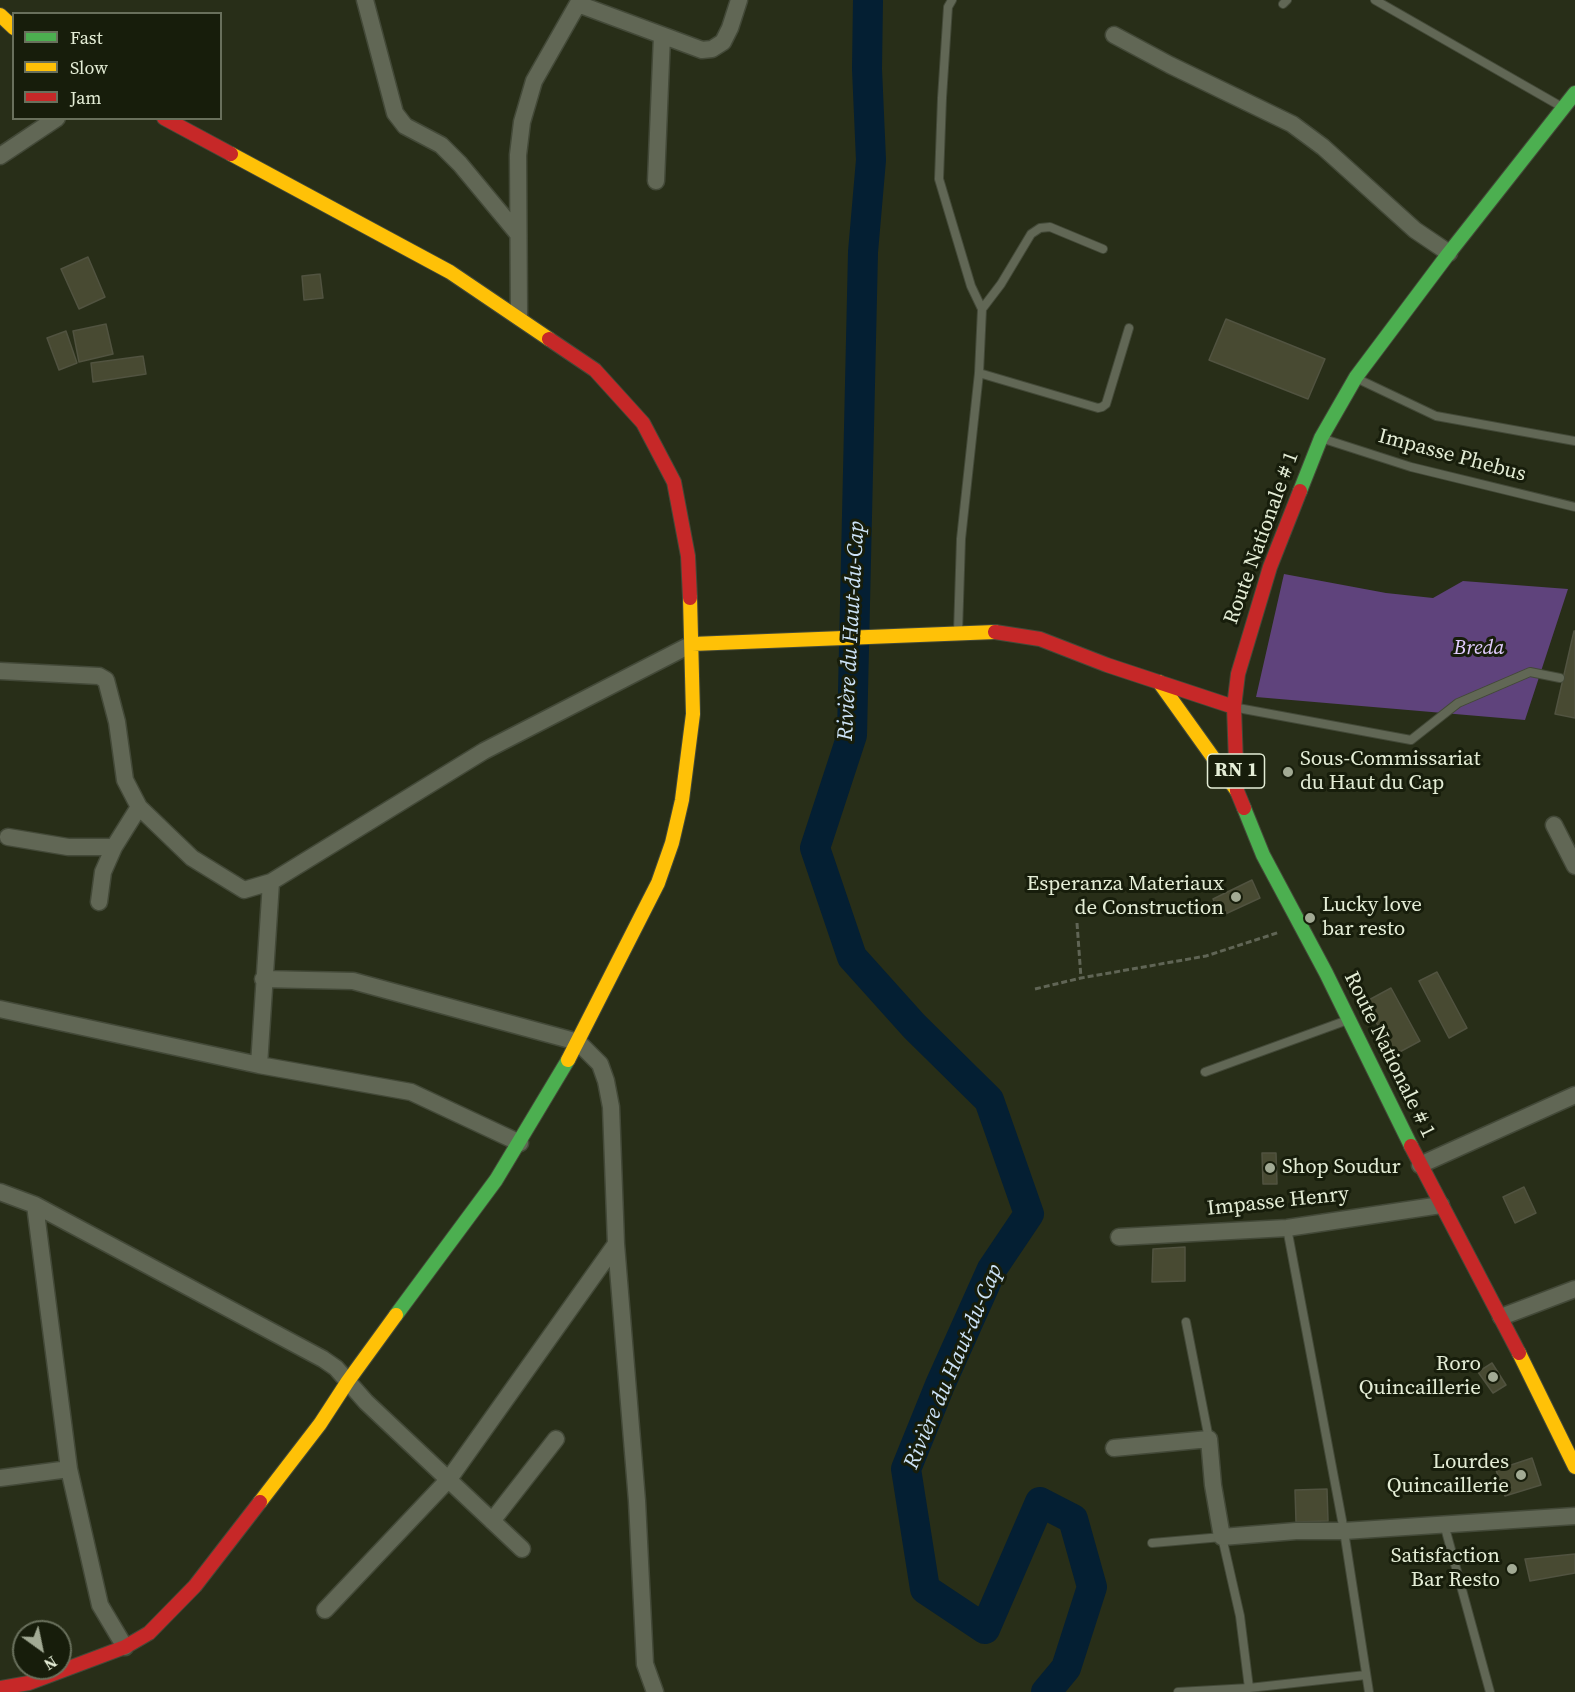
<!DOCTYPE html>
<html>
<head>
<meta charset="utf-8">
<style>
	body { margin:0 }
	#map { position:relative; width:1575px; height:1692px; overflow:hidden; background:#282e18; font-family:"Source Serif 4",serif }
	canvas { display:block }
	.legend { position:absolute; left:12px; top:12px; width:210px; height:108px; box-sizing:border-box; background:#171d0b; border:2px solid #69705c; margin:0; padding:8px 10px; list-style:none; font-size:18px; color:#e4edd6 }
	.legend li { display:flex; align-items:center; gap:12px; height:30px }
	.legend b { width:30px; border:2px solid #69705c }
	.north { position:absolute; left:12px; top:1620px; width:60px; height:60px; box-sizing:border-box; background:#171d0b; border:2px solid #69705c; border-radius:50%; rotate:147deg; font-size:16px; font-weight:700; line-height:24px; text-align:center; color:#e4edd6 }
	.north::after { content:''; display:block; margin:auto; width:21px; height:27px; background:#a2aa94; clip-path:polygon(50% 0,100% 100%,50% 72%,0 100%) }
</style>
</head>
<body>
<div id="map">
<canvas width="1575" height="1692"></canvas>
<ul class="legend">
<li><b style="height:8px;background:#4caf50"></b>Fast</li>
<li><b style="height:8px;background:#ffc107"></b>Slow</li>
<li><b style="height:8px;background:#c62828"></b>Jam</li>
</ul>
<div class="north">N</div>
</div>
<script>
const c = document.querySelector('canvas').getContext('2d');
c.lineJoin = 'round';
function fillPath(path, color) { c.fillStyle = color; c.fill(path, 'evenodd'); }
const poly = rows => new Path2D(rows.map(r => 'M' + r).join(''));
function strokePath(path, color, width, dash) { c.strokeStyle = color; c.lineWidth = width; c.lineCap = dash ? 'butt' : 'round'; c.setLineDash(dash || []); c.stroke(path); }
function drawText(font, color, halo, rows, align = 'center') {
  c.font = font + ' "Source Serif 4",serif'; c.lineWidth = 6; c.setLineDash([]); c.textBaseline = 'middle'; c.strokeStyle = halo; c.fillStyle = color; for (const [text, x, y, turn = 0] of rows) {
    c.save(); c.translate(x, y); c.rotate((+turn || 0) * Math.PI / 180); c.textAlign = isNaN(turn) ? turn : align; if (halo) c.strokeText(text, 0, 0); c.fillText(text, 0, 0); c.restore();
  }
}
fillPath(poly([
	[1284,574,1386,593,1433,598,1463,581,1568,589,1525,720,1256,697]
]), '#5f437c');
strokePath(poly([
	[868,0,867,69,871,160,863,252,852,735,815,848,852,957,914,1026,989,1100,1029,1214,992,1269,940,1385,906,1469,925,1589,985,1629,1040,1502,1073,1519,1092,1587,1066,1668,1046,1692]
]), '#041f33', 30);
const building = poly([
	[88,257,105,297,79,309,61,269,88,257],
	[320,274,323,298,304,300,302,276,320,274],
	[1226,319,1325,359,1308,399,1209,360,1226,319],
	[106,324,113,354,79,362,73,331,106,324],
	[66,331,77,363,59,370,47,338,66,331],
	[143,356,146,374,93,382,91,363,143,356],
	[1574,631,1575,631,1575,718,1555,714,1574,631],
	[1252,880,1260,898,1221,916,1213,899,1252,880],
	[1437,972,1467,1028,1449,1038,1419,981,1437,972],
	[1391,988,1420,1041,1394,1055,1365,1002,1391,988],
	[1262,1153,1276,1153,1277,1184,1263,1184,1262,1153],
	[1524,1187,1536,1213,1515,1223,1503,1197,1524,1187],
	[1185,1247,1185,1281,1152,1282,1153,1249,1185,1247],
	[1492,1363,1506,1385,1493,1393,1478,1372,1492,1363],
	[1532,1458,1541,1485,1505,1496,1496,1470,1532,1458],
	[1327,1489,1328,1521,1296,1522,1295,1490,1327,1489],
	[1575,1554,1575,1573,1530,1581,1525,1559,1575,1554]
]);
fillPath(building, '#484a32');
strokePath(building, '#515340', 1.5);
const lane = poly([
	[952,0,948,7,942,98,939,179,971,286,982,309],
	[1375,0,1562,107],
	[1283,4,1287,0],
	[979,373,1098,408,1102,407,1106,404,1129,328],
	[1358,379,1436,416,1575,441],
	[1324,439,1411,467,1575,507],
	[958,632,961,539,979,373,982,309,1001,284,1031,234,1040,228,1050,227,1103,249],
	[1238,708,1411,740,1458,703,1530,672,1560,678],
	[1205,1072,1345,1021],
	[1287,1228,1344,1531,1369,1692],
	[1186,1322,1209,1439],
	[1444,1524,1490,1692],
	[1152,1543,1222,1537,1240,1616,1249,1688],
	[1178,1692,1249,1688,1366,1675]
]);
const street = poly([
	[365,0,395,113,405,126,441,145,460,164,518,234],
	[578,4,702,50,712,49,723,42,730,28,739,0],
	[1114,35,1170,65,1292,124,1323,147,1415,230,1449,253],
	[0,156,57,118],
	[656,181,662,36],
	[519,317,518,155,522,122,534,81,580,0],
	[0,671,99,676,106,680,117,722,125,780,139,807,192,858,244,890,271,882,484,751,692,644],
	[1554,825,1575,866],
	[8,837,68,847,114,847],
	[99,902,103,872,114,847,139,807],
	[263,979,353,981,578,1042,600,1064,606,1081,611,1107,616,1244,637,1501,645,1664,655,1692],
	[0,1009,259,1065,411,1092,520,1143],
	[259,1065,271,882],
	[1420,1165,1575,1095],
	[0,1192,35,1205,323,1359,336,1368,366,1402,522,1549],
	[35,1205,69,1469,100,1605,125,1647],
	[1119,1237,1287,1228,1441,1205],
	[1501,1317,1575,1289],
	[1114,1448,1209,1439,1213,1485,1222,1537,1296,1531,1344,1531,1575,1516],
	[0,1478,69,1469],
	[492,1521,556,1439],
	[325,1610,449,1479,616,1244]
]);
const fast = poly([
	[1300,491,1321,438,1356,377,1449,253,1575,93],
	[1244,808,1263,855,1326,973,1411,1146],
	[396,1315,496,1180,568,1060]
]);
const slow = poly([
	[0,15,14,28],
	[231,154,450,272,549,339],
	[692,644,995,632],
	[1159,682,1237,791],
	[568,1060,658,883,672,843,682,800,693,714,690,598],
	[1519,1353,1575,1467],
	[260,1502,320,1424,348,1381,396,1315]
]);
const jam = poly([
	[164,118,231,154],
	[549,339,595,370,643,423,674,482,688,556,690,598],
	[995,632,1040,639,1107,665,1234,707],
	[1244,808,1237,791,1234,707,1238,674,1270,567,1300,491],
	[1411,1146,1519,1353],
	[0,1688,29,1683,125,1647,149,1633,195,1586,260,1502]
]);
strokePath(lane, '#434938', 10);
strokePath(street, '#434938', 19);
strokePath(fast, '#434938', 16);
strokePath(slow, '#434938', 16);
strokePath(jam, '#434938', 16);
strokePath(poly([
	[1077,923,1081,978],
	[1035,989,1081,978,1206,956,1280,932]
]), '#606555', 3, [6, 3]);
strokePath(lane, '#616755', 8);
strokePath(street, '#616755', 16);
strokePath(fast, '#4caf50', 14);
strokePath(slow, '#ffc107', 14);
strokePath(jam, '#c62828', 14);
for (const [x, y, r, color] of [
	[1288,772,6,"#a2aa94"],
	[1236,897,6,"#a2aa94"],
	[1310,918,6,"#a2aa94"],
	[1270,1168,6,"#a2aa94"],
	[1493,1377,6,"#a2aa94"],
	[1521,1475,6,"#a2aa94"],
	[1512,1569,6,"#a2aa94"]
]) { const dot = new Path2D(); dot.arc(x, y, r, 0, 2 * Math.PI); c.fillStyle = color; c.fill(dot); strokePath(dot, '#171d0b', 2); }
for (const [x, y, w] of [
	[1236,771,57]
]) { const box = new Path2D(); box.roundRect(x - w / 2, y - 17, w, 34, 4.5); c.fillStyle = '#171d0b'; c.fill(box); strokePath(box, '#e4edd6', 1.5); }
drawText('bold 20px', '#e4edd6', null, [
	["RN 1",1236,771]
]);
drawText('21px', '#e4edd6', '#171d0b', [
	["Impasse Phebus",1452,456,15],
	["Route Nationale # 1",1262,538,-70],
	["Route Nationale # 1",1389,1055,64],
	["Impasse Henry",1278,1202,-6]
]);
drawText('italic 21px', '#e2cdff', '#171d0b', [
	["Breda",1479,649]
]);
drawText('21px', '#e4edd6', '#171d0b', [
	["Sous-Commissariat",1300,760,"left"],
	["du Haut du Cap",1300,784,"left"],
	["Esperanza Materiaux",1224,885],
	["de Construction",1224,909],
	["Lucky love",1322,906,"left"],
	["bar resto",1322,930,"left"],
	["Shop Soudur",1282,1168,"left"],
	["Roro",1481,1365],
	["Quincaillerie",1481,1389],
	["Lourdes",1509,1463],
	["Quincaillerie",1509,1487],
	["Satisfaction",1500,1557],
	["Bar Resto",1500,1581]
], 'right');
drawText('italic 22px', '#cde3f7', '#171d0b', [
	["Rivière du Haut-du-Cap",852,631,-87],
	["Rivière du Haut-du-Cap",954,1367,-67]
]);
</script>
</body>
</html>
